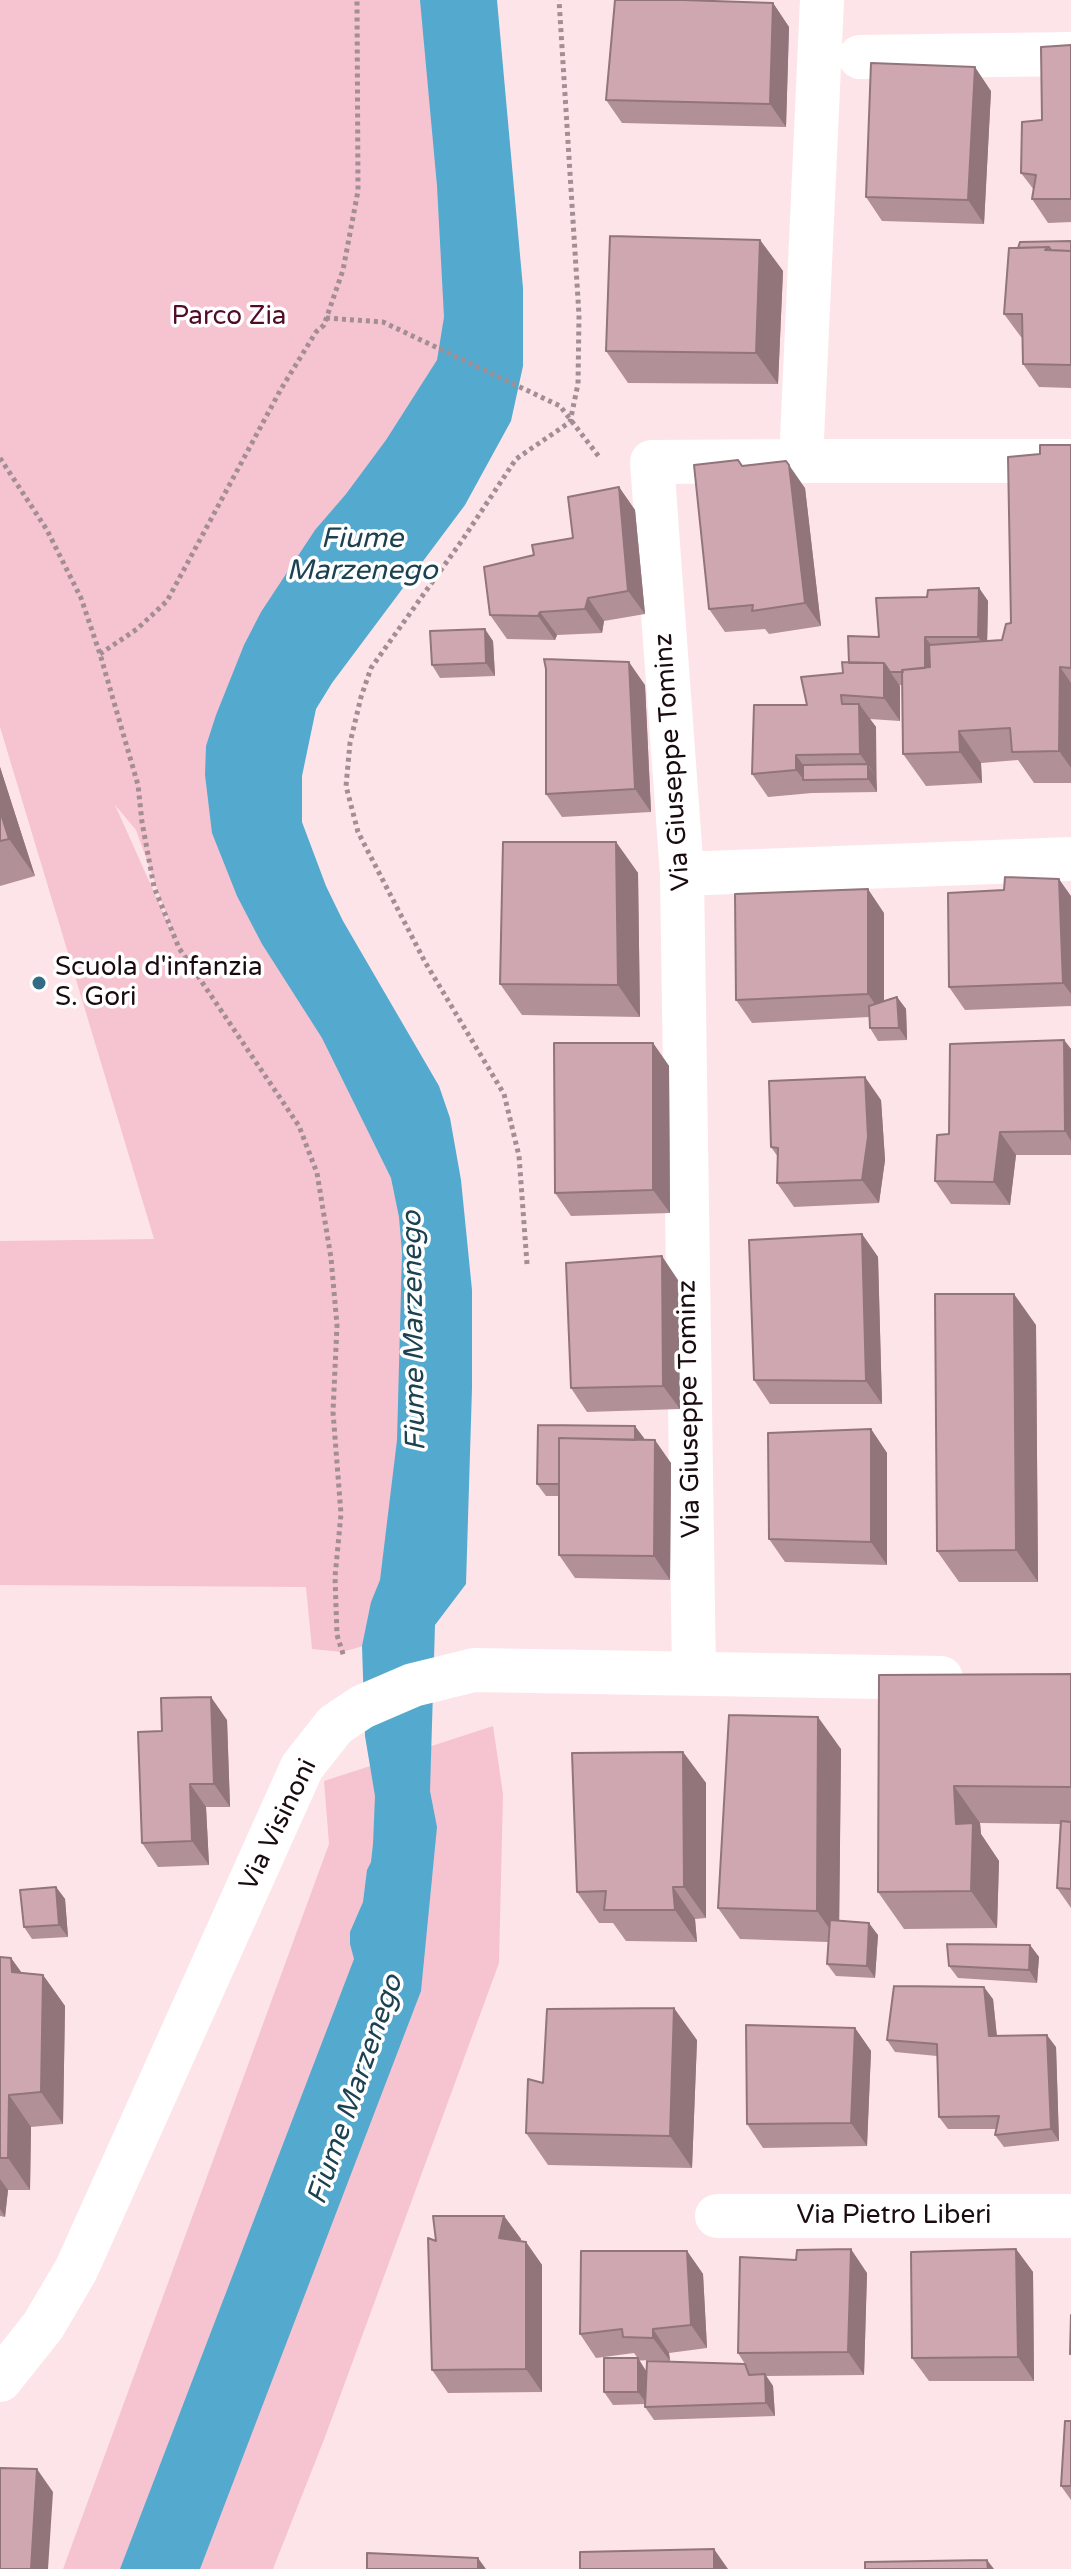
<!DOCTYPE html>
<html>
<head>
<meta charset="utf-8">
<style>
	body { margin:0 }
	canvas { display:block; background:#fde4e9 }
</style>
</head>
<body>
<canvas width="1071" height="2569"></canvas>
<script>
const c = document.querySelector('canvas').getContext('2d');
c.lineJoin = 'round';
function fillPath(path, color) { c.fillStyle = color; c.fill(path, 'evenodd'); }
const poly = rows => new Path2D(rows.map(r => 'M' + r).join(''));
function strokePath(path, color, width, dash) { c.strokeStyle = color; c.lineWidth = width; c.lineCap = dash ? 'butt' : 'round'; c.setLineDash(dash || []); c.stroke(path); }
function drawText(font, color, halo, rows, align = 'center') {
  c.font = font + ' "Varela Round",sans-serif'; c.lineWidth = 7; c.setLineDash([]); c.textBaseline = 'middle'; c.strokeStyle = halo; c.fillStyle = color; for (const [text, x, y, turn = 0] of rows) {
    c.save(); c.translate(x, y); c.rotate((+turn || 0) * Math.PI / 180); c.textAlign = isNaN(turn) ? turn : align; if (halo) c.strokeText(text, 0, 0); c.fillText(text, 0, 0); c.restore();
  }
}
fillPath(poly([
	[0,0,442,0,459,349,262,729,403,1143,420,1630,342,1652,312,1649,306,1587,0,1585,0,1241,154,1239,0,727],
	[115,805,136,830,173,933,172,932],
	[493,1726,503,1794,499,1963,325,2437,273,2569,63,2569,329,1844,324,1781]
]), '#f6c4d0');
fillPath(poly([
	[420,0,497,0,523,288,523,366,511,421,465,505,332,683,316,709,302,776,302,822,326,886,343,921,439,1086,450,1118,461,1180,472,1290,472,1388,466,1584,435,1625,430,1791,437,1827,421,1991,200,2569,120,2569,354,1959,350,1944,350,1932,363,1902,367,1870,371,1862,373,1844,375,1796,365,1736,362,1646,371,1602,380,1580,397,1440,402,1253,399,1217,391,1178,322,1038,262,944,237,896,212,833,205,775,206,746,216,715,244,645,261,612,315,530,346,494,386,440,437,360,444,317,437,186]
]), '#53aace');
strokePath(poly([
	[326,318,383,322,560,406,600,458],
	[0,458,47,530,81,598,100,654,138,785,142,822,154,887,179,948,299,1126,317,1173,331,1258,337,1325,333,1412,341,1514,335,1577,337,1635,344,1657],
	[100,654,137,629,167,601,281,389,316,332,324,325,343,270,358,191,357,0],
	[527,1264,519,1156,504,1094,425,962,358,832,346,786,350,743,361,697,371,668,463,539,516,459,570,422,578,384,579,315,559,0]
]), '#a38f93', 5, [4, 4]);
strokePath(poly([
	[860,57,1071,54],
	[801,461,1071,461],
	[682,874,1071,859],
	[694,1673,682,874,652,462,801,461,822,0],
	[717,2216,1071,2216],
	[0,2380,43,2326,76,2270,302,1767,335,1725,362,1707,413,1685,474,1670,941,1678]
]), '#fff', 44);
fillPath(poly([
	[773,3,789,27,786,127,622,123,606,100],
	[1071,45,1071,222,1048,223,1032,199,1034,190,1021,173],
	[991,91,984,224,882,221,866,197],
	[760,240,783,271,778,384,628,383,606,351],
	[1071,241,1071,388,1039,387,1023,364,1022,337,1021,337,1004,314,1018,248],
	[1071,445,1071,783,1034,783,1018,760,981,763,982,783,926,786,903,754,903,685,899,685,900,686,900,721,870,719,876,727,877,792,812,793,768,797,752,774,807,705,843,673,849,663,927,597,979,588,988,601,987,641,1002,640,1011,623,1040,454],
	[742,466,805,488,821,626,769,634,765,629,725,632,709,609],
	[619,487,635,510,645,614,604,621,602,633,557,635,555,640,507,639,490,615,534,555,573,538],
	[493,641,495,676,440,678,432,665],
	[645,685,651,812,562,817,546,794],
	[0,767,35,876,0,886],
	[616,842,638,873,640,1017,522,1015,500,984],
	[1004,890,1071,896,1071,1006,965,1010,949,987],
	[884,913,884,1001,897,997,906,1009,907,1040,878,1041,870,1028,869,1017,752,1023,736,1000],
	[1064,1040,1071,1049,1071,1155,1016,1155,1010,1205,951,1204,935,1181,949,1134],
	[653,1043,669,1066,670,1213,571,1216,555,1193],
	[881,1100,885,1160,879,1203,794,1207,777,1183,778,1157,771,1147],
	[862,1234,878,1257,882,1404,770,1404,754,1380],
	[678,1280,680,1409,587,1412,571,1388],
	[1036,1325,1038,1582,959,1582,937,1551],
	[871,1429,887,1453,887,1565,785,1562,769,1539],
	[644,1438,644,1440,671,1463,670,1580,575,1578,559,1555,559,1496,546,1496,537,1484],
	[1071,1674,1071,1908,1057,1888,1060,1824,980,1823,981,1834,999,1861,997,1928,904,1929,878,1892,879,1675],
	[227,1720,230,1807,206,1807,209,1865,158,1867,142,1843,162,1731],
	[841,1749,839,1921,878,1935,875,1978,836,1976,827,1964,828,1942,740,1939,718,1908],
	[683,1752,706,1783,706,1918,695,1919,697,1942,626,1941,613,1923,599,1923,577,1892],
	[56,1887,65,1899,68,1937,32,1939,24,1927],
	[1030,1945,1039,1957,1037,1983,958,1978,949,1966],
	[0,1957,11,1958,22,1973,43,1975,65,2006,63,2124,31,2127,30,2190,8,2190,5,2217,0,2216],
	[993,1999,997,2036,1056,2047,1059,2141,1004,2147,995,2135,996,2129,948,2129,939,2117,937,2056,895,2052,887,2040],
	[855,2028,871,2051,867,2146,763,2148,747,2124],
	[697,2040,692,2168,548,2165,526,2133],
	[504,2216,521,2239,520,2241,526,2242,542,2265,542,2392,448,2393,432,2370,436,2241],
	[1016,2249,1033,2272,1034,2381,929,2381,912,2358],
	[687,2251,703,2274,707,2348,669,2353,670,2361,639,2360,634,2353,596,2358,580,2334],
	[867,2273,864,2375,766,2376,773,2386,775,2416,654,2420,645,2407,645,2404,613,2405,604,2392,638,2358,646,2371,745,2364,738,2353],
	[1071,2421,1071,2500,1061,2486]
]), '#b29097');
fillPath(poly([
	[773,3,789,27,786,127,770,104],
	[975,67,991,91,984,224,968,200],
	[760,240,783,271,778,384,756,353],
	[789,465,805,488,821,626,805,603],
	[619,487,635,510,645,614,628,591],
	[979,588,988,601,987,649,978,637],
	[588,598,604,621,602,633,585,609],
	[540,612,557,635,555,640,538,616],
	[485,629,493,641,495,676,486,663],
	[925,637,934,649,934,684,925,672],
	[629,662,645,685,651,812,635,789],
	[884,663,900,686,900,721,884,698],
	[1060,667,1071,683,1071,768,1059,751],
	[859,704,876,727,876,777,860,754],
	[959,731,981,763,982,783,960,752],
	[796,755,812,778,804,780,796,770],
	[868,764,876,777,877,792,868,779],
	[0,767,35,876,9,839,0,811],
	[616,842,638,873,640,1017,618,985],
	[1059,879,1071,896,1071,994,1063,983],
	[868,889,884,913,884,1017,868,994],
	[897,997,906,1009,907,1040,899,1028],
	[1064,1040,1071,1049,1071,1141,1065,1131],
	[653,1043,669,1066,670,1213,653,1190],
	[865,1077,881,1100,885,1160,879,1203,862,1180],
	[1000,1132,1016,1155,1010,1205,994,1182],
	[862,1234,878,1257,882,1404,866,1381],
	[662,1256,678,1280,680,1409,663,1386],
	[1014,1294,1036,1325,1038,1582,1016,1550],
	[635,1426,644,1438,643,1462,635,1450],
	[871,1429,887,1453,887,1565,871,1542],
	[655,1440,671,1463,670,1580,654,1556],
	[211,1697,227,1720,230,1807,214,1784],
	[818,1717,841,1749,839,1942,817,1911],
	[683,1752,706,1783,706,1918,684,1887],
	[190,1784,206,1807,209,1865,192,1841],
	[954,1786,980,1823,981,1834,999,1861,997,1928,971,1891,956,1824],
	[56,1887,65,1899,68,1937,59,1925],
	[673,1887,695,1919,697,1942,675,1910],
	[869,1923,878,1935,875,1978,867,1966],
	[1030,1945,1039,1957,1037,1983,1029,1970],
	[11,1958,33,1989,12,1972],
	[43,1975,65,2006,63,2124,41,2092],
	[984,1987,993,1999,998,2048,989,2036],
	[674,2008,697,2040,692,2168,670,2136],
	[855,2028,871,2051,867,2146,851,2123],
	[1047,2035,1056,2047,1059,2141,1051,2129],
	[9,2095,31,2127,30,2190,8,2158],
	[0,2179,8,2190,5,2217,0,2209],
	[504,2216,521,2239,515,2261,499,2238],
	[526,2242,542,2265,542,2392,526,2369],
	[851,2249,867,2273,864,2375,848,2352],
	[1016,2249,1033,2272,1034,2381,1018,2357],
	[687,2251,703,2274,707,2348,691,2325],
	[653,2329,669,2353,670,2361,653,2338],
	[638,2358,646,2371,647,2404,638,2392],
	[765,2374,773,2386,775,2416,766,2403],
	[37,2469,53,2492,48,2569,31,2569],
	[714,2549,728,2569,714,2569],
	[478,2558,486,2569,478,2569],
	[987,2560,994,2569,988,2569]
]), '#91757b');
const building = poly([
	[615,0,683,0,773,3,770,104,606,100,615,0],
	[1071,45,1071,199,1032,199,1036,175,1021,173,1022,122,1042,120,1041,47,1071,45],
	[871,63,975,67,968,200,866,197,871,63],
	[610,236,760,240,756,353,606,351,610,236],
	[1071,241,1071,251,1051,250,1049,247,1018,248,1020,242,1071,241],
	[1049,247,1045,250,1071,251,1071,365,1023,364,1022,314,1004,314,1009,248,1049,247],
	[1040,445,1071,445,1071,668,1060,667,1059,751,1012,752,1010,728,959,731,960,752,903,754,902,670,930,667,929,645,1002,640,1006,624,1011,623,1008,457,1040,454,1040,445],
	[738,460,742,466,786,461,789,465,805,603,752,611,753,605,709,609,694,465,738,460],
	[619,487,628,591,588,598,585,609,540,612,538,616,490,615,484,567,534,555,532,545,573,538,568,497,619,487],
	[979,588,978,637,925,637,925,668,902,670,903,672,890,672,884,663,849,663,848,636,879,637,876,598,927,597,928,590,979,588],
	[485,629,486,663,432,665,430,631,485,629],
	[544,659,629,662,635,789,546,794,546,669,544,659],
	[842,662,884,663,884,698,841,695,842,704,859,704,860,754,796,755,796,770,752,774,754,705,807,705,801,677,843,673,842,662],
	[868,764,868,779,803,780,803,765,868,764],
	[0,811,9,839,0,841,0,811],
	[503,842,616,842,618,985,500,984,503,842],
	[1005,877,1059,879,1063,983,949,987,948,893,1004,890,1005,877],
	[868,889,868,994,736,1000,735,894,868,889],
	[897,997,899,1028,870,1028,869,1006,897,997],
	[1064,1040,1065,1131,1000,1132,994,1182,935,1181,937,1135,949,1134,950,1044,1064,1040],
	[554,1043,653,1043,653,1190,555,1193,554,1043],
	[865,1077,868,1137,862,1180,777,1183,778,1148,771,1147,769,1081,865,1077],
	[862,1234,866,1381,754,1380,749,1240,862,1234],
	[662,1256,663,1386,571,1388,566,1263,662,1256],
	[935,1294,1014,1294,1016,1550,937,1551,935,1294],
	[538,1425,635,1426,635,1440,559,1438,559,1484,537,1484,538,1425],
	[871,1429,871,1542,769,1539,768,1433,871,1429],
	[559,1438,655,1440,654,1556,559,1555,559,1438],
	[1071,1674,1071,1787,954,1786,956,1824,973,1823,971,1891,878,1892,879,1675,1071,1674],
	[211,1697,214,1784,190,1784,192,1841,142,1843,138,1732,162,1731,161,1698,211,1697],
	[729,1715,818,1717,817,1911,718,1908,729,1715],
	[683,1752,684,1887,673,1887,675,1910,604,1910,606,1891,577,1892,572,1753,683,1752],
	[1061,1821,1071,1822,1071,1889,1057,1888,1061,1821],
	[56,1887,59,1925,24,1927,20,1890,56,1887],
	[830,1920,869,1923,867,1966,827,1964,830,1920],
	[947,1944,1030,1945,1029,1970,949,1966,947,1944],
	[0,1957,11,1958,12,1972,43,1975,41,2092,9,2095,8,2158,0,2158,0,1957],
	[894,1986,984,1987,989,2036,1047,2035,1051,2129,995,2135,999,2116,939,2117,937,2044,887,2040,894,1986],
	[674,2008,670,2136,526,2133,528,2079,543,2083,547,2009,674,2008],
	[746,2025,855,2028,851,2123,747,2124,746,2025],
	[433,2216,504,2216,499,2238,526,2242,526,2369,432,2370,428,2238,436,2241,433,2216],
	[851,2249,848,2352,738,2353,740,2257,796,2260,797,2250,851,2249],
	[1016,2249,1018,2357,912,2358,911,2252,1016,2249],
	[581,2251,687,2251,691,2325,653,2329,653,2338,623,2337,622,2329,580,2334,581,2251],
	[1071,2315,1071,2354,1070,2354,1071,2315],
	[604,2358,638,2358,638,2392,604,2392,604,2358],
	[647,2361,745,2364,749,2375,765,2374,766,2403,645,2407,647,2361],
	[1065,2421,1071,2421,1071,2486,1061,2486,1065,2421],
	[0,2468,37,2469,31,2569,0,2569,0,2468],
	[714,2549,714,2569,580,2569,580,2552,714,2549],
	[367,2553,478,2558,478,2569,367,2569,367,2553],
	[987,2560,988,2569,865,2569,865,2562,987,2560]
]);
fillPath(building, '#cfa7b0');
strokePath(building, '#91757b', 2);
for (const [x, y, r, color] of [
	[39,983,8,"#316c84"]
]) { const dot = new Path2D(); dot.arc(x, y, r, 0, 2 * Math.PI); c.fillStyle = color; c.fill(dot); strokePath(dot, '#fff', 3); }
drawText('26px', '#520c27', '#fff', [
	["Parco Zia",229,317]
]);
drawText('26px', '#190b0f', '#fff', [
	["Via Giuseppe Tominz",673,762,-94],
	["Via Giuseppe Tominz",690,1409,-91],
	["Via Visinoni",279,1825,-64],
	["Via Pietro Liberi",894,2216]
]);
drawText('26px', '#190b0f', '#fff', [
	["Scuola d'infanzia",55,968],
	["S. Gori",55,998]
], 'left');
drawText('italic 28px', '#1c4252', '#fff', [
	["Fiume",362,540],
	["Marzenego",362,572],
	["Fiume Marzenego",415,1331,-91],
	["Fiume Marzenego",356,2090,-71]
]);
</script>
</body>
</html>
